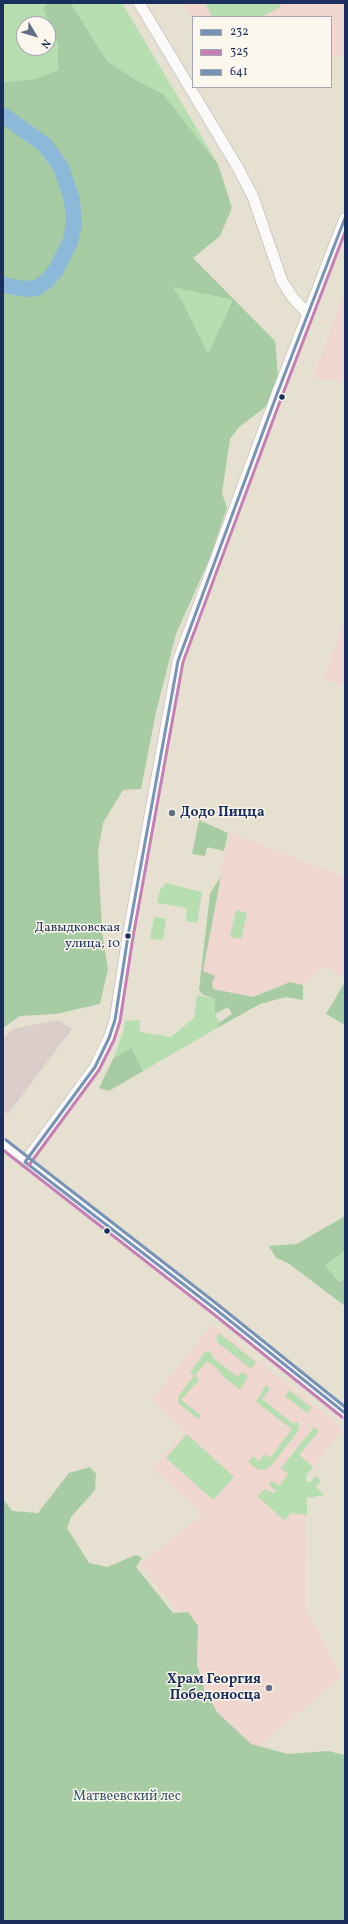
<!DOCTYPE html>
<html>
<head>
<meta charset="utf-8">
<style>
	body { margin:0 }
	#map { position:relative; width:348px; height:1924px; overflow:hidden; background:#e5e0cf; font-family:Vollkorn,serif }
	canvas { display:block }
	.frame { position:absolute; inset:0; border:4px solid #1b2f5e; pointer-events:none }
	.legend { position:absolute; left:192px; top:16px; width:140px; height:72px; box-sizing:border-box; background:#fbf7ec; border:1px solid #a1a7b3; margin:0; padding:5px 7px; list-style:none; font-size:12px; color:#1b2f5e }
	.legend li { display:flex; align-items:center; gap:8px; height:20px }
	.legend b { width:20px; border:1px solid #a1a7b3 }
	.north { position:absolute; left:16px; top:16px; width:40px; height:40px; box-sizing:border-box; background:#fbf7ec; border:1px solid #a1a7b3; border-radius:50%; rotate:128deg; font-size:11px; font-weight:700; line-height:16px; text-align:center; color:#1b2f5e }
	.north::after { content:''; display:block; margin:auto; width:14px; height:18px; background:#626d86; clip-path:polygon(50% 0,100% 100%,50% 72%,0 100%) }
</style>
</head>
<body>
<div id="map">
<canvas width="348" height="1924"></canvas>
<div class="frame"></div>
<ul class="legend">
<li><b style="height:5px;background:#7794b7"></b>232</li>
<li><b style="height:5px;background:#c67fb5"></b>325</li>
<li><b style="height:5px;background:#7794b7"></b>641</li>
</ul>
<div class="north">N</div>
</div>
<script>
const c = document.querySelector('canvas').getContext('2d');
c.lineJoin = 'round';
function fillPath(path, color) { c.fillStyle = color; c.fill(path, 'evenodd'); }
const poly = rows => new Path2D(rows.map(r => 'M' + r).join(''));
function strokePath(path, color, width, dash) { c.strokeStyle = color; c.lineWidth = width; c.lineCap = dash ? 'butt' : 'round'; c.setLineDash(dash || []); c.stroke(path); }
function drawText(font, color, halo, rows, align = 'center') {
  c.font = font + ' Vollkorn,serif'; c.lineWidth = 3; c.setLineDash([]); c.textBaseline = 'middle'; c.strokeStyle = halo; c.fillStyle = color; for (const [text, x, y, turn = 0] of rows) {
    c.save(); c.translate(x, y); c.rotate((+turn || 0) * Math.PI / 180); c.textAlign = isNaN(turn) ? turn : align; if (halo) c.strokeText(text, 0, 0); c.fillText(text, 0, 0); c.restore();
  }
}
fillPath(poly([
	[184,3,345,3,345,54,331,58,331,17,193,17,193,20],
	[345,289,345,381,313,379],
	[345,616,345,686,324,679],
	[229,832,345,877,345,978,323,966,303,985,290,982,253,997,200,987],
	[212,1324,343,1429,306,1476,305,1608,342,1677,247,1756,186,1680,192,1629,140,1564,203,1514,152,1468,186,1432,152,1399]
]), '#efd7cf');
fillPath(poly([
	[59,1020,72,1029,8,1114,3,1111,3,1040,12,1029]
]), '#dbcdca');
fillPath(poly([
	[3,3,49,3,43,8,58,45,59,70,34,79,3,82],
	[24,24,48,24,48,48,24,48],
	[71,3,122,3,218,164,163,94,136,80,107,61],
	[205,3,279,3,281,7,261,17,212,17],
	[173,287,234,300,208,354,200,340],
	[166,883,202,892,197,923,186,921,187,908,157,903,160,890],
	[236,910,247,913,241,939,230,937],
	[154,917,166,919,163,940,150,939],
	[197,995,215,999,215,1014,220,1022,217,1028,143,1071,131,1049,113,1059,123,1033,125,1021,140,1020,140,1032,171,1037,194,1018],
	[345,1250,345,1279,339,1282,324,1266],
	[219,1333,256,1362,251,1369,218,1343,216,1338],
	[210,1351,213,1358,238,1377,242,1372,248,1376,240,1390,220,1374,221,1372,207,1361,195,1376,199,1380,181,1400,201,1415,198,1419,178,1403,179,1395,194,1376,190,1373,205,1352],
	[266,1385,270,1389,262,1399,294,1424,296,1421,299,1425,298,1431,272,1465,265,1470,257,1469,248,1462,253,1456,259,1461,265,1454,270,1458,292,1429,256,1402],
	[289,1390,312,1408,307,1413,285,1396],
	[314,1427,319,1431,299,1455,313,1467,306,1476,306,1482,311,1482,315,1476,321,1480,316,1487,324,1495,307,1498,307,1515,291,1513,285,1521,257,1496,265,1489,274,1493,276,1491,269,1485,272,1481,279,1486,288,1474,281,1468],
	[187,1434,234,1477,213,1500,166,1458]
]), '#b7deb1');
fillPath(poly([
	[49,3,71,3,107,61,136,80,163,94,218,164,232,208,220,236,193,258,275,341,278,374,268,405,239,427,230,439,222,493,227,508,210,558,176,634,156,712,141,789,123,790,103,823,98,851,102,932,108,969,100,1004,56,1014,20,1016,3,1028,3,82,34,79,58,70,58,45,43,8],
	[173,287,233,300,208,354,181,299],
	[199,820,228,833,224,851,207,847,205,856,192,854],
	[221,876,203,971,215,976,212,983,213,989,253,997,290,982,303,985,303,1000,286,997,260,1004,217,1028,220,1022,232,1014,228,1007,215,1014,215,999,202,994,199,989,210,894],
	[345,982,345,1025,326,1014],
	[131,1048,143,1071,109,1091,99,1088,113,1059],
	[345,1216,345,1250,325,1266,339,1282,345,1279,345,1306,288,1263,276,1258,269,1246,297,1244],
	[90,1467,96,1474,95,1490,71,1517,67,1528,89,1563,107,1567,136,1555,142,1558,136,1567,173,1613,188,1612,198,1626,197,1664,204,1689,217,1712,251,1744,288,1754,328,1751,345,1755,345,1921,3,1921,3,1499,12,1511,38,1513,69,1473]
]), '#a7cca4');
strokePath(poly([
	[3,115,45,145,61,167,72,200,74,224,70,242,56,270,48,280,37,288,25,289,3,285]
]), '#8bb9d7', 16);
const minor = poly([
	[139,3,238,168,253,197,282,281,293,298,308,314],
	[3,1144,214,1308,345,1413],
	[25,1162,95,1067,109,1038,115,1020,128,936,178,661,277,394,345,218]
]);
strokePath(minor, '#b2b1ab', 12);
strokePath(minor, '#fbfaf8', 11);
strokePath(poly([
	[25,1162,95,1067,109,1038,115,1020,128,936,178,661,277,394,345,218],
	[25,1162,214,1308,345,1413]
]), '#7794b7', 3);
strokePath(poly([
	[3,1150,211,1312,342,1417],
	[29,1165,99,1070,114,1040,120,1021,133,937,183,662,282,396,345,232]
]), '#c67fb5', 3);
strokePath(poly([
	[6,1140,217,1304,345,1407]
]), '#7794b7', 3);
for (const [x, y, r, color] of [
	[282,397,3.5,"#1b2f5e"],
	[172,813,4,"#626d86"],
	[128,936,3.5,"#1b2f5e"],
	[107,1231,3.5,"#1b2f5e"],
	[269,1688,4,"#626d86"]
]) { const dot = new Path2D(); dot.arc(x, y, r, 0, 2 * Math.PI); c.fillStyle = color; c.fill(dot); strokePath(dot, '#fbf7ec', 1.5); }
drawText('13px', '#1b2f5e', '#fbf7ec', [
	["Давыдковская",120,929],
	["улица, 10",120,945]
], 'right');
drawText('bold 14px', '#1b2f5e', '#fbf7ec', [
	["Додо Пицца",180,813],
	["Храм Георгия",261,1680,"right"],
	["Победоносца",261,1696,"right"]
], 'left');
drawText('14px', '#395a6d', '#fbf7ec', [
	["Матвеевский лес",127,1797]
]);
</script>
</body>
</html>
